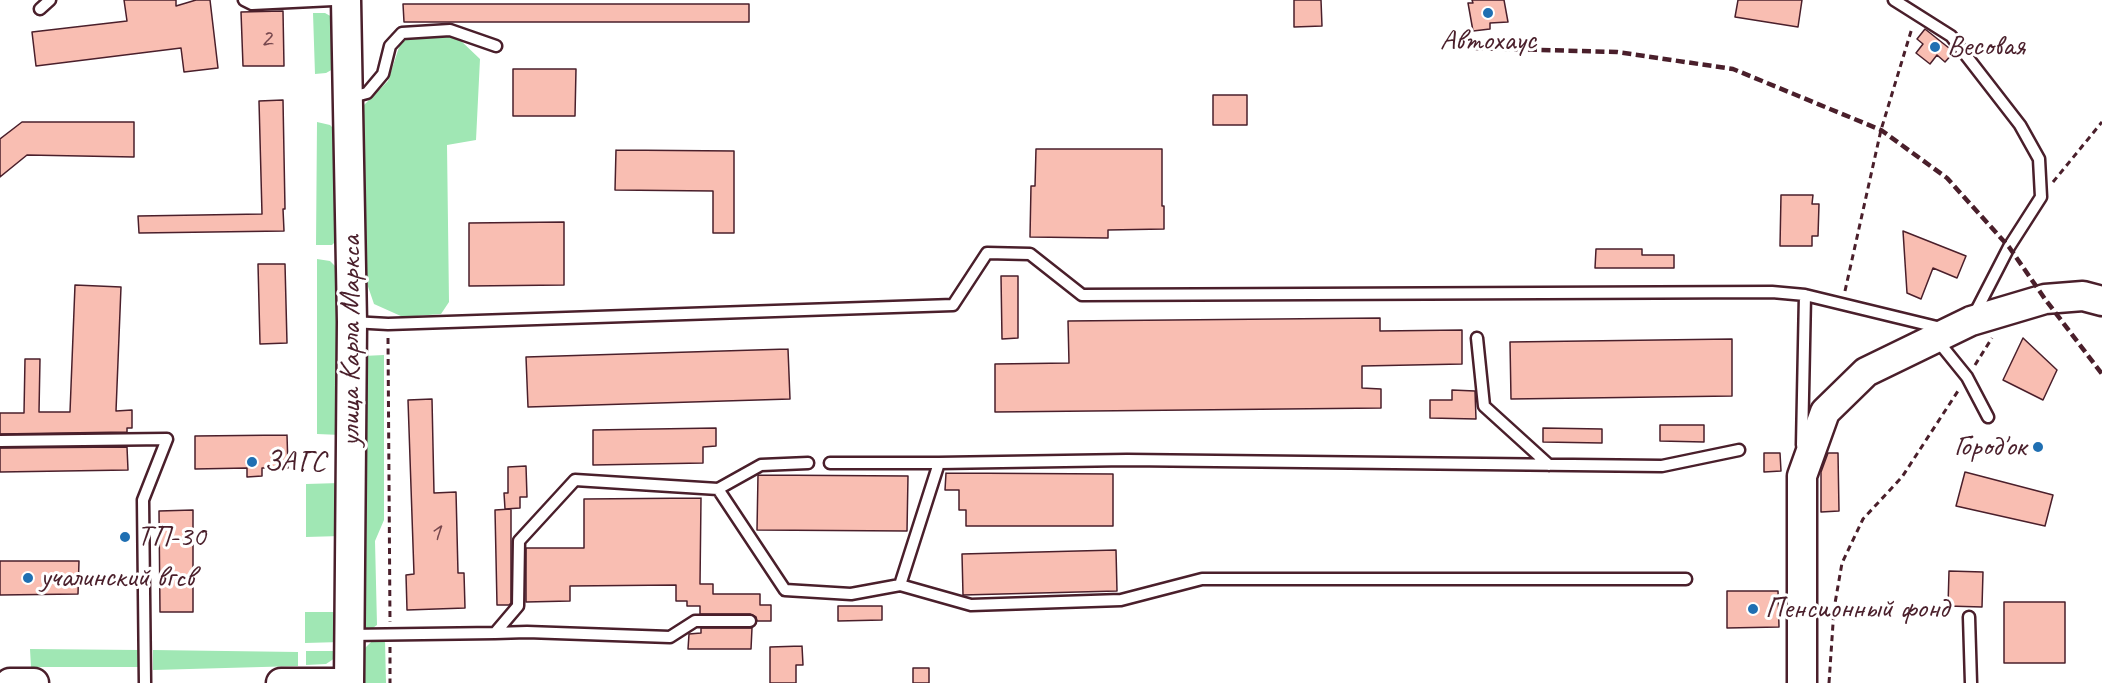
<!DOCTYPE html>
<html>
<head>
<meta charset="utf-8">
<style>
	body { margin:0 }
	canvas { display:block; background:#fff }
</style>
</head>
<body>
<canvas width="2102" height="683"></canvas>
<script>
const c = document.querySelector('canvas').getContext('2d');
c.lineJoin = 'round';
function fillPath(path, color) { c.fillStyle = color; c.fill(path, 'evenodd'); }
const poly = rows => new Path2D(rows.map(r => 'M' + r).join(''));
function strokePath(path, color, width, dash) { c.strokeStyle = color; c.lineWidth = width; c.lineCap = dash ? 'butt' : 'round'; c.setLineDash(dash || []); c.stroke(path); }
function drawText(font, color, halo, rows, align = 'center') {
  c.font = font + ' Caveat,sans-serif'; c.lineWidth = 6; c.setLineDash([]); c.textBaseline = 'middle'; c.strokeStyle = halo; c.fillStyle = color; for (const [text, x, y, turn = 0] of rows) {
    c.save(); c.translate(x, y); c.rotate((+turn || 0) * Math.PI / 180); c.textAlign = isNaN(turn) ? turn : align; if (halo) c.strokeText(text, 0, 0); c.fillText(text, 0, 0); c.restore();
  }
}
fillPath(poly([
	[313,13,325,13,334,18,335,68,326,73,315,74],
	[411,35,444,35,459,39,480,59,476,140,447,145,449,302,441,314,403,317,374,304,363,272,360,109,388,81,401,41],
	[317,122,330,125,338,133,338,239,332,245,316,245],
	[317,259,330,261,338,269,341,435,317,434],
	[384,355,384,520,375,541,377,625,370,630,365,627,363,356],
	[340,483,341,536,306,537,306,484],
	[305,612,340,612,341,642,305,643],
	[373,640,385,640,386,683,364,683,364,649],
	[30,649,139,650,139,667,31,667],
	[153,650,298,652,298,666,153,670],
	[306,651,337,651,335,658,326,664,306,665]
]), '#a0e7b4');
const building = poly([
	[124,0,176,0,176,6,196,0,210,0,218,68,184,72,181,48,36,66,32,32,127,21,124,0],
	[1294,0,1321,0,1322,26,1294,27,1294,0],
	[1472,0,1504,0,1508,22,1490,23,1490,29,1473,31,1468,3,1473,3,1472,0],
	[1738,0,1802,0,1798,27,1735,17,1738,0],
	[403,4,749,4,749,22,404,22,403,4],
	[283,11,284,66,243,66,241,12,283,11],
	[1925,29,1954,52,1945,62,1937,55,1930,64,1916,53,1923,44,1917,39,1925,29],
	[513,69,576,69,575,116,513,116,513,69],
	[1213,95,1247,95,1247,125,1213,125,1213,95],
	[283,100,285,209,283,209,284,231,139,233,138,216,262,214,259,101,283,100],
	[22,122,134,122,134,157,27,155,0,177,0,139,22,122],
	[1036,149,1162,149,1162,206,1164,206,1164,229,1108,230,1108,238,1030,237,1031,186,1035,186,1036,149],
	[616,150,734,151,734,233,713,233,713,191,615,190,616,150],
	[1781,195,1813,195,1812,204,1819,204,1818,236,1812,236,1812,246,1780,246,1781,195],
	[564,222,564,285,469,286,469,223,564,222],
	[1903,231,1966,256,1957,278,1933,268,1921,299,1907,293,1903,231],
	[1596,249,1642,249,1642,255,1674,255,1674,268,1595,268,1596,249],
	[258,264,285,264,287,343,260,344,258,264],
	[1001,276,1018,276,1018,338,1002,339,1001,276],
	[75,285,121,287,116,411,132,410,132,428,127,428,127,432,0,434,0,413,24,413,25,359,40,359,39,412,70,412,75,285],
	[1380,318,1380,331,1462,330,1462,364,1362,366,1362,388,1381,389,1381,408,995,412,995,364,1069,363,1068,321,1380,318],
	[2023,338,2057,370,2043,400,2003,380,2023,338],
	[1732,339,1732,396,1511,399,1510,342,1732,339],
	[788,349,790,399,528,407,526,357,788,349],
	[1452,390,1475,391,1476,419,1430,418,1430,400,1452,400,1452,390],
	[432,399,434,493,456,492,458,573,464,573,465,608,407,610,406,575,414,574,408,400,432,399],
	[1660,425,1704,425,1704,442,1660,441,1660,425],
	[716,428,716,446,703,447,703,463,593,465,593,430,716,428],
	[1543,428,1602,429,1602,443,1543,442,1543,428],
	[287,435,288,468,262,468,262,476,247,477,247,468,195,469,195,436,287,435],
	[127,447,128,470,0,472,0,448,127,447],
	[1764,453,1780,453,1781,471,1764,472,1764,453],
	[1828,453,1838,453,1839,511,1821,512,1821,472,1828,453],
	[526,466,527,497,520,497,520,508,505,509,504,493,508,493,508,467,526,466],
	[1965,472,2053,495,2045,526,1956,506,1965,472],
	[946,473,1113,474,1113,526,966,526,966,510,959,510,959,490,945,490,946,473],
	[758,475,908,476,907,531,757,530,758,475],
	[701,498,700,584,713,584,713,594,760,594,760,605,771,605,771,621,757,621,756,617,750,614,700,614,700,606,687,606,687,601,676,601,676,585,570,586,570,601,526,602,526,548,584,548,584,499,701,498],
	[511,509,511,603,509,605,497,605,495,510,511,509],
	[193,510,193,612,160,612,159,511,193,510],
	[1116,550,1117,591,963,595,962,554,1116,550],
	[0,561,79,561,78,594,0,595,0,561],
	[1949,571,1983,572,1982,607,1948,606,1949,571],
	[1727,591,1778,591,1779,627,1727,628,1727,591],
	[2004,602,2065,602,2065,663,2004,663,2004,602],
	[838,606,882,606,882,620,838,621,838,606],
	[701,628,752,628,751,649,688,649,689,634,701,633,701,628],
	[802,646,803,665,796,665,796,683,770,683,770,647,802,646],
	[913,668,929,668,929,683,913,683,913,668]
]);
fillPath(building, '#f9beb2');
strokePath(building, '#4a1f2b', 1.5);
const lane = poly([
	[244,0,252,4,333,0],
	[1894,0,1951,36,2020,125,2039,159,2041,197,2009,247,1974,315],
	[40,9,50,0],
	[348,98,367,93,383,74,390,46,402,33,450,30,496,46],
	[352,322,388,324,953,305,987,253,1030,254,1082,295,1772,292,1805,295],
	[1477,338,1484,406,1549,465],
	[1937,340,1967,377,1988,417],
	[0,441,167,439,143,500,145,683],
	[1802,445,1805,295,1941,328],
	[830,463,939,463],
	[718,489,761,465,808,463],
	[900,585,939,463,1127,460,1662,466,1739,450],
	[1969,617,1971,683],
	[495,633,527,632,670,637,695,621,750,621],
	[350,635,495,633,518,606,519,541,575,480,718,489,785,590,851,594,900,585,971,605,1121,600,1202,579,1686,579]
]);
const secondary = poly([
	[346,0,352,322,349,683],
	[10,683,34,683],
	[281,683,349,683],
	[1802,683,1802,476,1825,412,1866,372,1971,321,2045,299,2083,296,2102,301]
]);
strokePath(lane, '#4a1f2b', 15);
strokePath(secondary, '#4a1f2b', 33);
strokePath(poly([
	[2053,182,2102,122],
	[1845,291,1881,130,1912,28],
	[388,338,390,622],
	[1975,365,1992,338],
	[1823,617,1834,609,1842,563,1863,519,1902,477,1958,391],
	[390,647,390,683],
	[1829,683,1834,609]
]), '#4a1f2b', 3, [6, 4.5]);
strokePath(lane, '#fff', 10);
strokePath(secondary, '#fff', 28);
strokePath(poly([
	[1474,48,1617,52,1733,69,1881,130,1947,178,2009,247,2045,299,2102,374]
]), '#4a1f2b', 4.5, [9, 4.5]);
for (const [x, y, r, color] of [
	[1488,13,6,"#1f6fb2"],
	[1935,47,6,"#1f6fb2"],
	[2038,447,6,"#1f6fb2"],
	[252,462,6,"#1f6fb2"],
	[125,537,6,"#1f6fb2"],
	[28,578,6,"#1f6fb2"],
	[1753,609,6,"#1f6fb2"]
]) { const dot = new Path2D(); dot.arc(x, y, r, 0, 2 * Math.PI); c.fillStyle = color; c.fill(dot); strokePath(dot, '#fff', 2); }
drawText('27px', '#76474d', null, [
	["2",266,39],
	["1",435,533]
]);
drawText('30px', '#4a1f2b', '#fff', [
	["Автохаус",1488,41,"center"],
	["Весовая",1947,47],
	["Город'ок",2026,447,"right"],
	["ЗАГС",264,462],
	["ТП-30",137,537],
	["учалинский вгсв",40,578],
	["Пенсионный фонд",1765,609]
], 'left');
drawText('30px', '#4a1f2b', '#fff', [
	["улица Карла Маркса",351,341,-90]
]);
</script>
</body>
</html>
